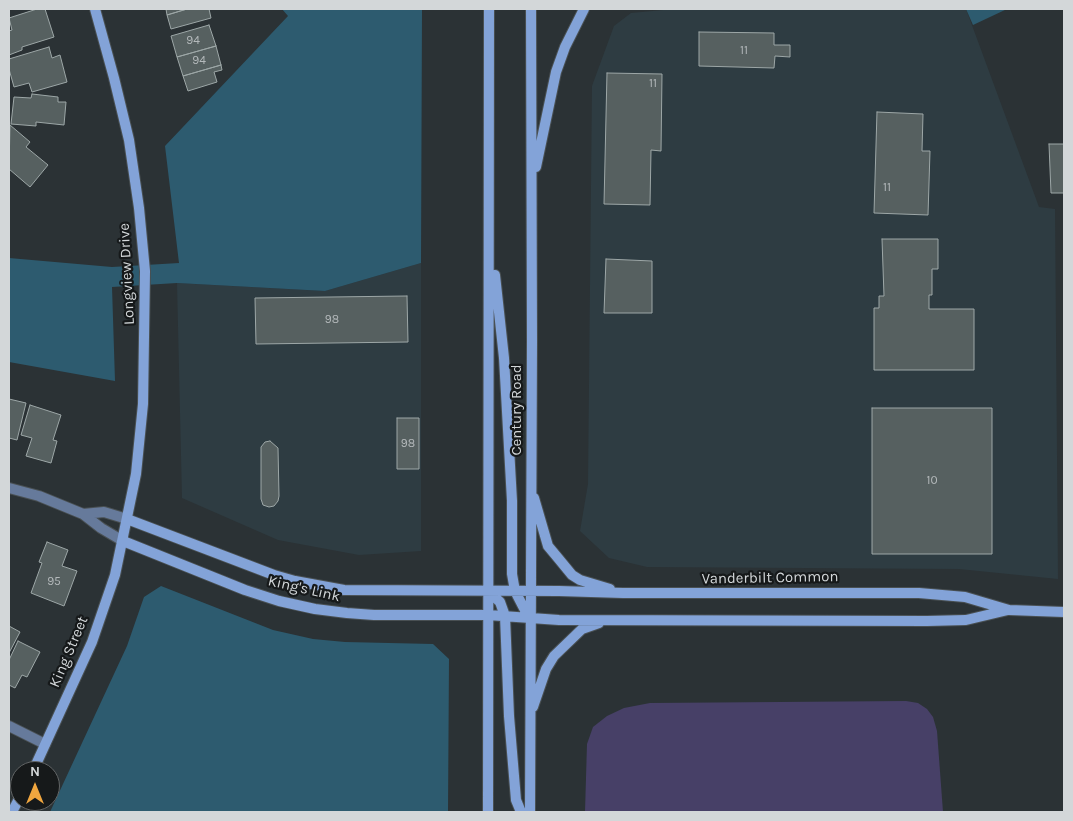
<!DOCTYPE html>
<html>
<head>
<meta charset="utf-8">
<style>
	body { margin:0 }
	#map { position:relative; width:1073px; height:821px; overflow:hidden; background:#2b3235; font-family:Karla,sans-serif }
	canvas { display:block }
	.frame { position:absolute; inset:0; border:10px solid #d3d7d9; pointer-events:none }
	.north { position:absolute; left:10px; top:761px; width:50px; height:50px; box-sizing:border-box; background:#16191a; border:1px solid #626566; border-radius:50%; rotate:0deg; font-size:14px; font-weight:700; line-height:20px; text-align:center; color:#d3d7d9 }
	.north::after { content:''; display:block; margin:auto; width:18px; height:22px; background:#f0a63f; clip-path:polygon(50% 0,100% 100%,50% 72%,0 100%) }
</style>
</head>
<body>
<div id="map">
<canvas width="1073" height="821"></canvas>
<div class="frame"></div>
<div class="north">N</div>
</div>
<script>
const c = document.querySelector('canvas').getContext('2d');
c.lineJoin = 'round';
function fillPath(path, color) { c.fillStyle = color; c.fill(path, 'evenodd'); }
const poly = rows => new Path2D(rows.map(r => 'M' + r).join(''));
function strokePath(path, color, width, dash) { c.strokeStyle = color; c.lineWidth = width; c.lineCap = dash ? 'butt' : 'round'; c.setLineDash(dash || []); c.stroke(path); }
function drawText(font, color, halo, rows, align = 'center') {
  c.font = font + ' Karla,sans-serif'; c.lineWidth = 4.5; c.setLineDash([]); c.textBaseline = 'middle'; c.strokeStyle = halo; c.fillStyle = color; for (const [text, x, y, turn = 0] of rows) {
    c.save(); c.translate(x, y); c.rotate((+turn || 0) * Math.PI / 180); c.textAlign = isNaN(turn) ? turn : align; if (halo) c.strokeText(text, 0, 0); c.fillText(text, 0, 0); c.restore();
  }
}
fillPath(poly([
	[674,9,966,9,1039,207,1055,209,1058,579,959,569,647,567,609,558,580,531,588,484,592,86,614,26,631,13],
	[421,263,421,551,359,555,278,540,182,498,177,283,325,291]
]), '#2e3c42');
fillPath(poly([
	[282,9,422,9,421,263,325,291,177,283,112,287,115,381,9,362,9,258,112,267,179,263,165,146,288,16],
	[966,9,1007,9,973,25],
	[161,586,273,630,313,639,345,642,433,644,449,659,448,812,50,812,127,646,144,597]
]), '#2d5b6f');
fillPath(poly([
	[906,701,918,703,927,709,933,717,937,731,943,812,585,812,587,744,593,727,607,716,624,708,650,703]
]), '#474067');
const building = poly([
	[37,9,45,9,54,37,22,47,22,50,9,55,9,31,12,30,9,18,37,9],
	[166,9,187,9,167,15,166,9],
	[187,9,209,9,211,18,171,29,167,15,187,9],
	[209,25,216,46,177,57,171,36,209,25],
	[699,32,774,33,774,45,790,45,790,57,775,56,774,68,699,66,699,32],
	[216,46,221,65,183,76,177,57,216,46],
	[49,47,52,58,60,55,67,82,32,92,29,83,14,87,9,69,9,59,49,47],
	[221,65,222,70,214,72,217,82,188,91,183,76,221,65],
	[607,73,662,74,661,151,651,150,650,205,604,204,607,73],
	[32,94,58,97,58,102,66,102,64,125,36,122,36,126,11,124,14,97,31,98,32,94],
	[877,112,923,114,922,151,930,151,928,215,874,213,877,112],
	[10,125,30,142,26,147,48,165,30,187,9,169,10,125],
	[1049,144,1064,144,1064,193,1051,193,1049,144],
	[882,239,938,239,938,269,932,269,932,295,929,295,929,309,974,309,974,370,874,370,874,308,879,308,879,296,884,296,882,239],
	[606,259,652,261,652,313,604,313,606,259],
	[407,296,408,342,256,344,255,298,407,296],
	[9,399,26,403,17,440,9,438,9,399],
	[30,405,61,415,53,440,57,441,51,463,26,456,32,438,21,435,30,405],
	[872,408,992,408,992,554,872,554,872,408],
	[397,418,419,418,419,469,397,469,397,418],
	[270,441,278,448,279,496,278,501,274,506,269,507,263,505,261,499,261,447,265,442,270,441],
	[47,542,68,550,62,566,77,571,64,606,31,593,42,563,39,562,47,542],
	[9,626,20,632,9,653,9,626],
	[18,641,40,652,27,677,22,675,15,688,9,685,9,660,18,641]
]);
fillPath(building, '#566060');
strokePath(building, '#9da7a7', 1);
const street = poly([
	[9,488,39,496,83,514,101,528,123,541],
	[83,514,104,512,127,519],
	[9,726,45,744]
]);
const secondary = poly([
	[536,167,556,72,565,47,584,9],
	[495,275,504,358,512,501,512,574,515,591,529,618],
	[534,498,548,546,558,558,572,575,580,580,610,589],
	[127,519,274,575,295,581,344,590,559,591,623,593,919,593,965,597,1009,610,1064,612],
	[123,541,245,590,279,601,315,609,347,613,374,615,488,615,559,620,927,621,966,620,1008,610],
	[488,591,500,602,505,616,509,716,516,800,521,812],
	[533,707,546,669,554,656,582,629,599,623],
	[33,771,92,642,115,575,136,474,143,404,145,271,139,208,129,140,114,78,95,9],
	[12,812,20,797],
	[488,812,489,9],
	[530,812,532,340,531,9]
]);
strokePath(street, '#495053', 12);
strokePath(secondary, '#495053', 12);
strokePath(street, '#667a9b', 10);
strokePath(secondary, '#83a3d8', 10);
drawText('12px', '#b4b9bb', null, [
	["94",193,41],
	["11",744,51],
	["94",199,61],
	["11",653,84],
	["11",887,188],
	["98",332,320],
	["98",408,444],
	["10",932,481],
	["95",54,582]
]);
drawText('15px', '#d3d7d9', '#16191a', [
	["Longview Drive",127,274,-93],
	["Century Road",517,410,-90],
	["Vanderbilt Common",770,578,-1],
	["King's Link",304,589,13],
	["King Street",69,652,-67]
]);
</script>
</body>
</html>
